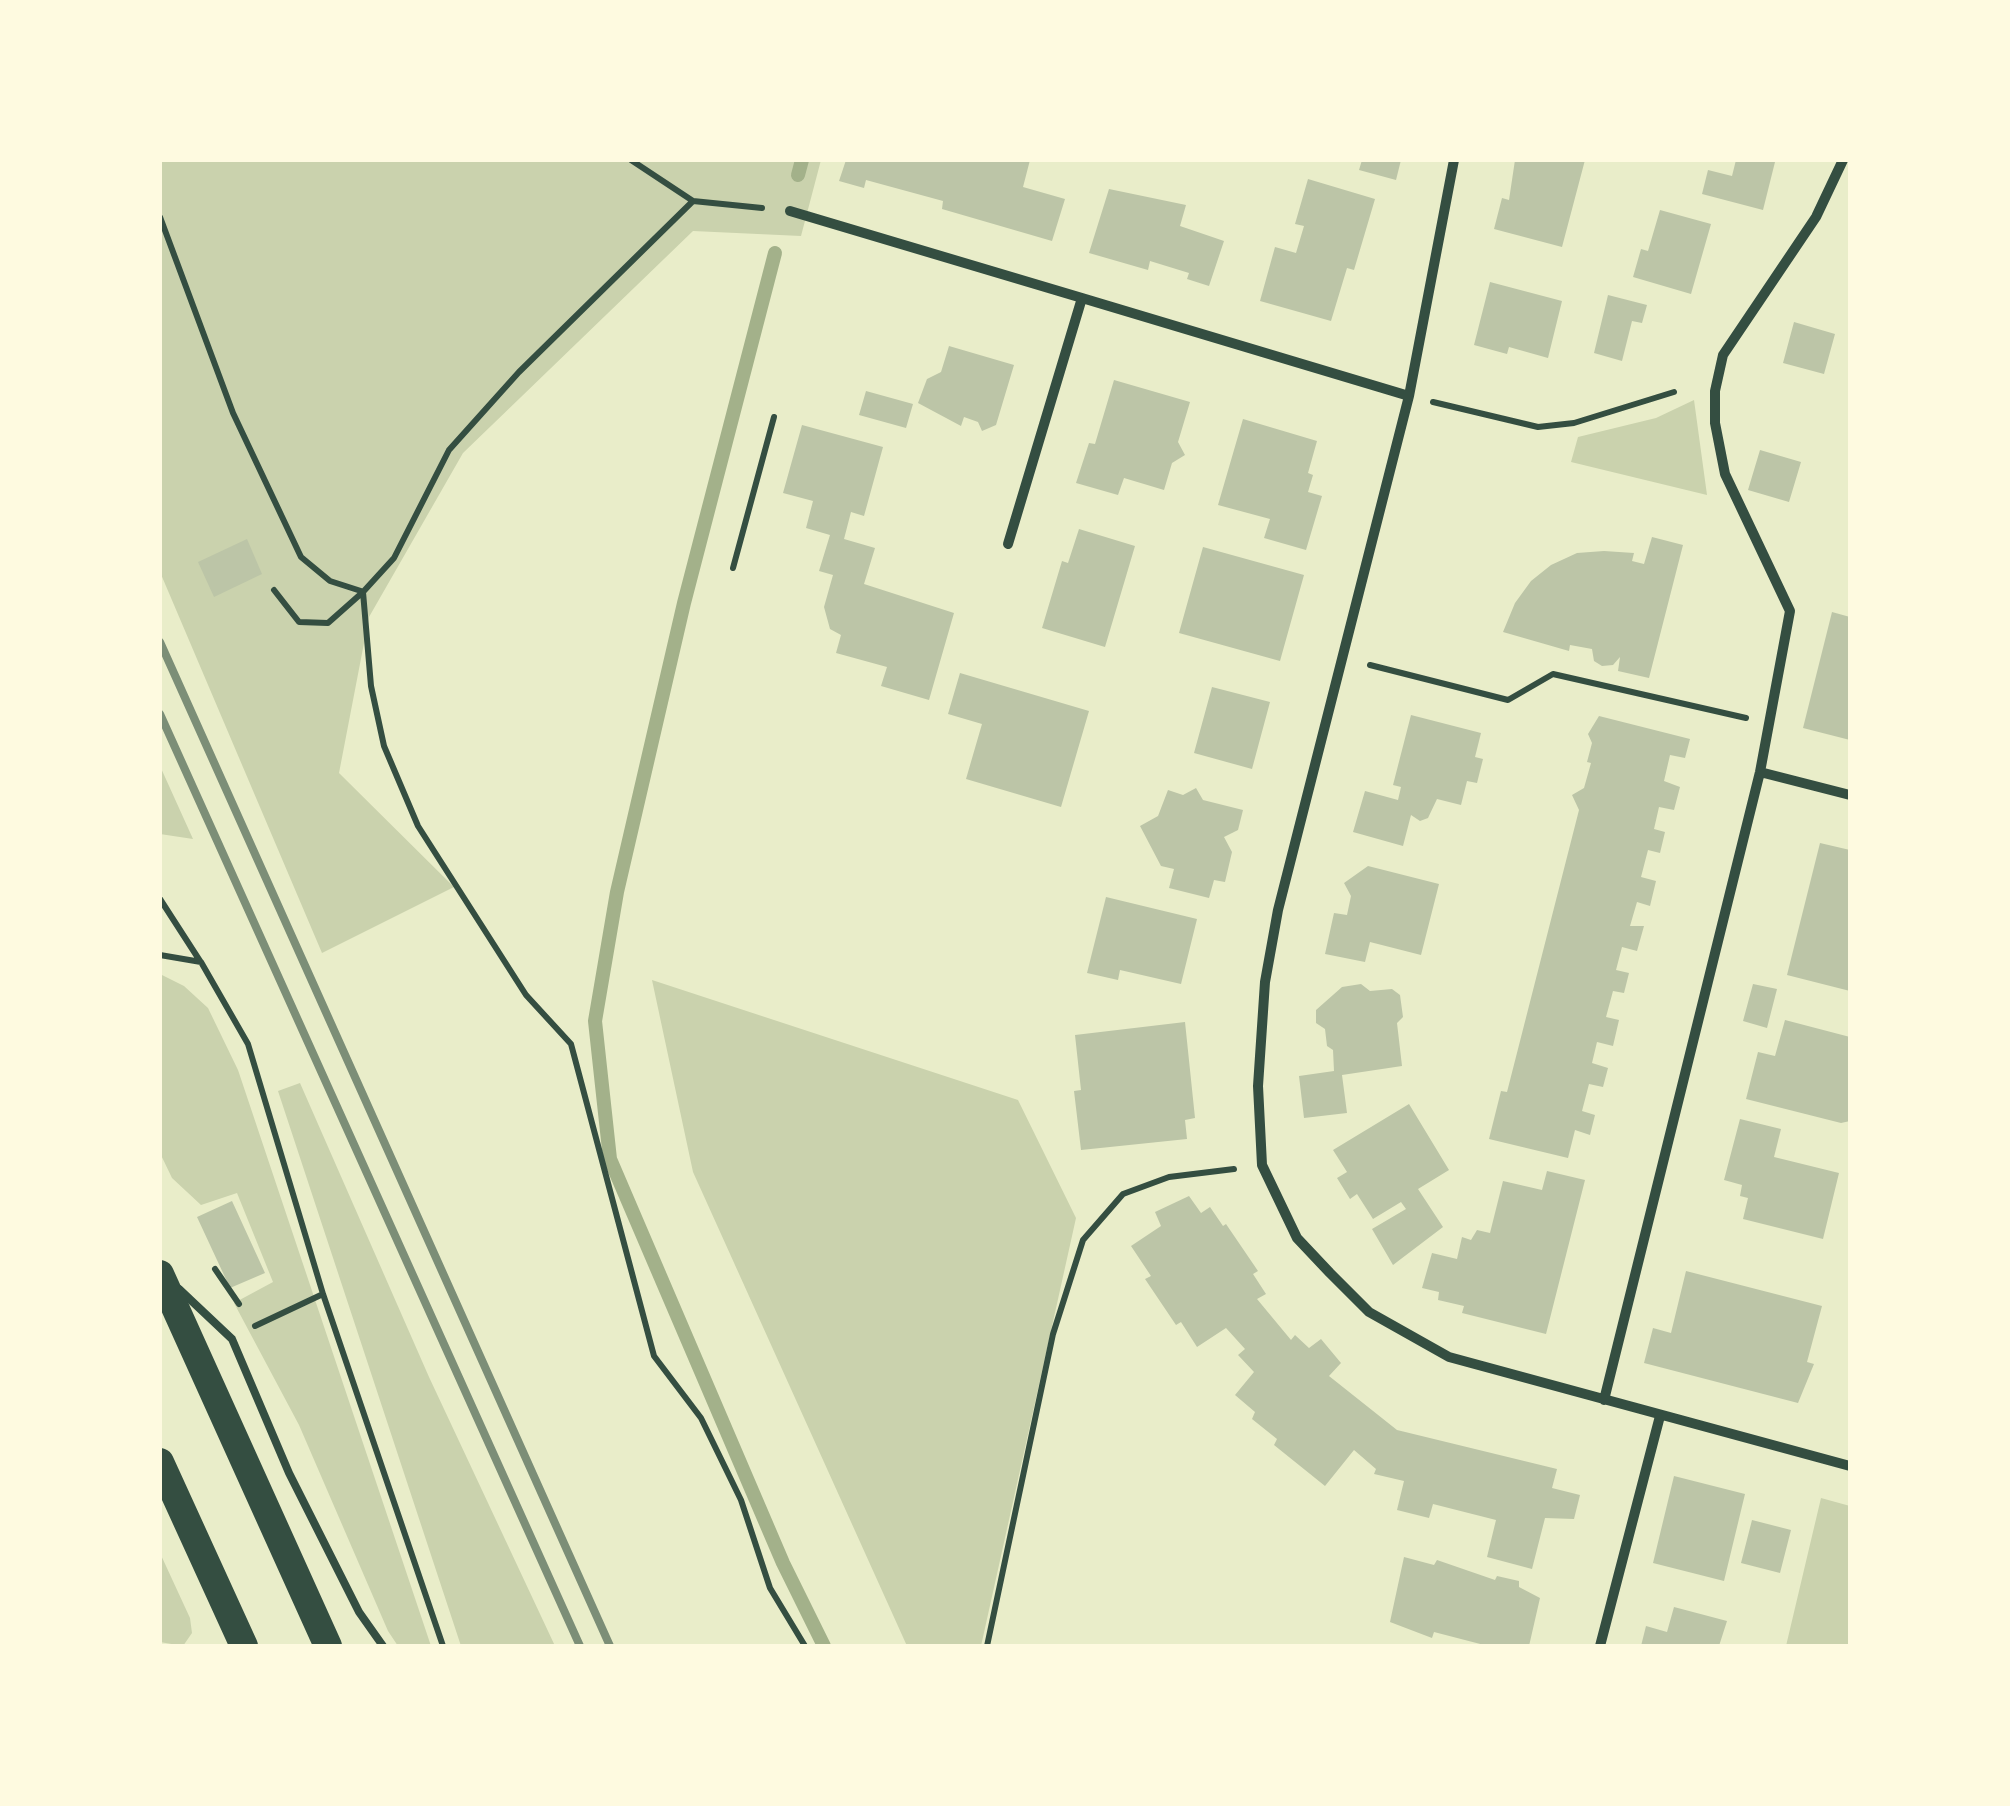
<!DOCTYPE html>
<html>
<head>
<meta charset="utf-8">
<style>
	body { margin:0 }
	#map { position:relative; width:2010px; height:1806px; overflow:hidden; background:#e9edc9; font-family:"DejaVu Sans",sans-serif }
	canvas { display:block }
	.frame { position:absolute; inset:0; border:162px solid #fefae0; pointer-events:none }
</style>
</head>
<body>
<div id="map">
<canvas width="2010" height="1806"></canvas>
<div class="frame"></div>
</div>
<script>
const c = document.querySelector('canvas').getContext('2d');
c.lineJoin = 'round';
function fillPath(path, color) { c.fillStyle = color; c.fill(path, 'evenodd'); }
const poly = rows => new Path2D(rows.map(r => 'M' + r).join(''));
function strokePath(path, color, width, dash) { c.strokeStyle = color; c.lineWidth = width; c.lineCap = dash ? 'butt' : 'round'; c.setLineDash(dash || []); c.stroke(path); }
fillPath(poly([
	[160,160,821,160,801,236,693,231,463,453,369,617,339,773,454,887,322,953,160,572],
	[1694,400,1707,495,1571,462,1578,437,1656,418],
	[160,766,193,839,160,834],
	[160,974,184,986,208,1008,238,1070,431,1646,398,1646,388,1631,299,1425,234,1303,273,1282,237,1193,201,1205,172,1178,160,1153],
	[652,980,1018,1100,1076,1218,981,1646,907,1646,693,1172],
	[300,1083,429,1377,555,1646,461,1646,278,1091],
	[1821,1498,1850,1506,1850,1646,1786,1646],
	[160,1553,190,1618,192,1633,183,1646,160,1642]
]), '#cad2ad');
strokePath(poly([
	[798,175,802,160],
	[775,253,684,603,617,892,595,1021,610,1159,783,1563,824,1646]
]), '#a3b18a', 14);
fillPath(poly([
	[846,160,1030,160,1023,187,1065,199,1052,241,942,209,943,201,866,180,864,188,839,181],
	[1362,160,1401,160,1396,180,1359,170],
	[1515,160,1585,160,1562,247,1494,229,1502,198,1509,200],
	[1736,160,1775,162,1763,210,1702,194,1708,170,1732,176],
	[1308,179,1375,199,1354,270,1347,268,1331,321,1260,301,1275,247,1296,253,1304,226,1295,224],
	[1109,189,1186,205,1180,226,1224,241,1209,286,1187,279,1189,273,1150,261,1148,270,1089,253],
	[1660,210,1711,224,1691,294,1633,277,1641,249,1648,251],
	[1490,282,1562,301,1548,358,1509,347,1507,354,1474,345],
	[1608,295,1647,305,1642,323,1632,321,1622,361,1594,353],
	[1794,322,1835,334,1824,374,1783,363],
	[949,346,1014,365,996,425,982,431,978,422,964,417,961,426,918,403,927,379,941,372],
	[1114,380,1190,402,1178,442,1185,455,1172,463,1164,490,1124,478,1118,495,1076,483,1089,443,1095,444],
	[866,391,913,404,906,428,859,415],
	[1243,419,1317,441,1308,473,1313,475,1308,492,1322,496,1306,550,1264,538,1270,519,1218,505],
	[802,425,883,447,864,516,851,512,844,539,875,548,864,584,954,613,929,700,881,686,887,667,836,653,841,635,830,629,824,607,833,575,819,571,830,535,806,528,813,501,783,493],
	[1760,450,1801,462,1789,502,1748,490],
	[1079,529,1135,546,1105,647,1042,628,1062,561,1068,563],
	[1652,537,1683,545,1649,678,1618,671,1620,657,1613,665,1602,666,1594,661,1592,649,1570,645,1569,651,1503,632,1515,603,1531,581,1551,565,1577,553,1604,551,1634,553,1632,561,1644,564],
	[247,539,262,574,214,597,198,562],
	[1203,547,1304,575,1280,661,1179,633],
	[1832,612,1850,617,1850,740,1803,728],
	[960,673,1089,711,1061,807,966,779,982,724,948,714],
	[1212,687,1270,702,1252,769,1194,753],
	[1411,715,1481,733,1475,757,1483,759,1477,783,1467,781,1461,805,1437,799,1428,818,1420,821,1411,815,1403,846,1353,832,1365,791,1398,800,1401,787,1393,785],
	[1599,716,1690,739,1685,758,1670,755,1664,781,1680,787,1674,810,1659,807,1654,829,1665,832,1660,853,1648,850,1641,877,1656,881,1650,906,1637,902,1630,926,1644,926,1637,951,1622,947,1616,970,1629,973,1624,993,1613,991,1606,1017,1619,1020,1613,1046,1597,1042,1592,1063,1608,1068,1603,1087,1589,1084,1582,1111,1595,1115,1590,1135,1575,1130,1568,1158,1489,1139,1501,1091,1507,1092,1579,810,1572,795,1584,788,1591,763,1587,762,1592,743,1588,734],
	[1196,788,1203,800,1243,810,1238,830,1224,837,1232,852,1225,882,1214,880,1209,898,1169,888,1174,869,1161,866,1140,826,1158,816,1168,790,1183,795],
	[1820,843,1850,850,1850,991,1787,975],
	[1368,866,1439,884,1421,955,1370,942,1365,962,1325,954,1334,913,1347,915,1351,896,1344,883],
	[1106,897,1197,919,1181,984,1120,970,1118,980,1087,973],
	[1361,984,1370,991,1392,989,1400,995,1403,1017,1397,1023,1402,1066,1342,1075,1347,1113,1304,1118,1299,1076,1334,1071,1333,1050,1327,1046,1325,1029,1316,1023,1316,1010,1342,987],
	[1753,984,1777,989,1767,1028,1743,1021],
	[1785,1020,1850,1037,1850,1121,1841,1123,1746,1099,1758,1052,1775,1056],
	[1185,1022,1195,1118,1185,1120,1187,1139,1081,1150,1074,1091,1081,1090,1075,1035],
	[1409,1104,1449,1170,1418,1189,1443,1227,1393,1265,1372,1229,1406,1209,1401,1202,1373,1219,1357,1194,1350,1199,1337,1178,1347,1172,1333,1150],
	[1740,1119,1781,1129,1774,1157,1839,1173,1823,1239,1743,1219,1748,1198,1740,1196,1742,1185,1724,1180],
	[1547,1171,1585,1180,1546,1334,1462,1313,1464,1306,1438,1300,1439,1292,1422,1288,1432,1253,1457,1259,1462,1237,1471,1240,1477,1230,1490,1233,1503,1181,1542,1190],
	[1189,1196,1201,1213,1210,1207,1223,1226,1226,1224,1258,1271,1253,1274,1266,1294,1257,1299,1291,1340,1295,1335,1309,1348,1321,1339,1341,1363,1329,1376,1397,1430,1557,1469,1552,1488,1580,1495,1574,1519,1545,1518,1532,1569,1487,1557,1496,1520,1433,1504,1429,1518,1397,1510,1404,1481,1374,1474,1376,1469,1354,1450,1325,1486,1274,1445,1277,1439,1252,1419,1255,1412,1235,1395,1254,1372,1238,1355,1245,1349,1226,1328,1197,1347,1181,1322,1176,1325,1145,1279,1151,1276,1131,1246,1161,1226,1155,1212],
	[232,1201,265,1273,230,1288,197,1217],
	[1686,1271,1822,1306,1807,1362,1814,1364,1798,1403,1644,1363,1653,1328,1671,1333],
	[1674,1476,1745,1494,1724,1581,1653,1563],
	[1752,1520,1791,1530,1780,1573,1741,1563],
	[1404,1557,1434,1565,1437,1560,1495,1580,1497,1576,1519,1581,1519,1587,1540,1598,1529,1646,1488,1646,1434,1632,1432,1638,1390,1622],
	[1674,1607,1727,1621,1719,1646,1641,1646,1646,1626,1667,1632]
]), '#bcc5a7');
strokePath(poly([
	[631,160,693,201,762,208],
	[160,217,233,413,301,557,330,581,361,591],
	[1433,402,1538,427,1574,423,1674,392],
	[733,568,774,417],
	[274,590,299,622,328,623,363,592,394,558,449,450,519,372,693,201],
	[363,592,371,686,384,746,418,826,526,995,571,1044,654,1356,701,1418,741,1500,770,1588,805,1646],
	[1370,665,1508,700,1553,674,1746,718],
	[160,899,200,961],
	[160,955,201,962,248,1044,323,1294,443,1646],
	[215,1269,239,1304],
	[255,1326,323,1294],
	[987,1646,1053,1334,1083,1240,1123,1194,1169,1177,1234,1169]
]), '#344e41', 6);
strokePath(poly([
	[179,1289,232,1339,289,1473,359,1612,383,1646]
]), '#344e41', 8);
strokePath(poly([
	[1454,160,1409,396,1278,910,1265,982,1258,1086,1262,1165,1297,1238,1330,1273,1369,1312,1449,1357,1850,1466],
	[790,211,1082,298],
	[1008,544,1082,298,1409,396],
	[1760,772,1850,795],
	[1604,1400,1760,772,1790,611,1725,474,1715,423,1715,391,1723,355,1816,217,1843,160],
	[1600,1646,1660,1416]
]), '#344e41', 10);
strokePath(poly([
	[160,1274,328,1646],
	[160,1462,244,1646]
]), '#344e41', 28);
strokePath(poly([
	[160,642,610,1646],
	[160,714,580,1646]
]), '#7c8e77', 8);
</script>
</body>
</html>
